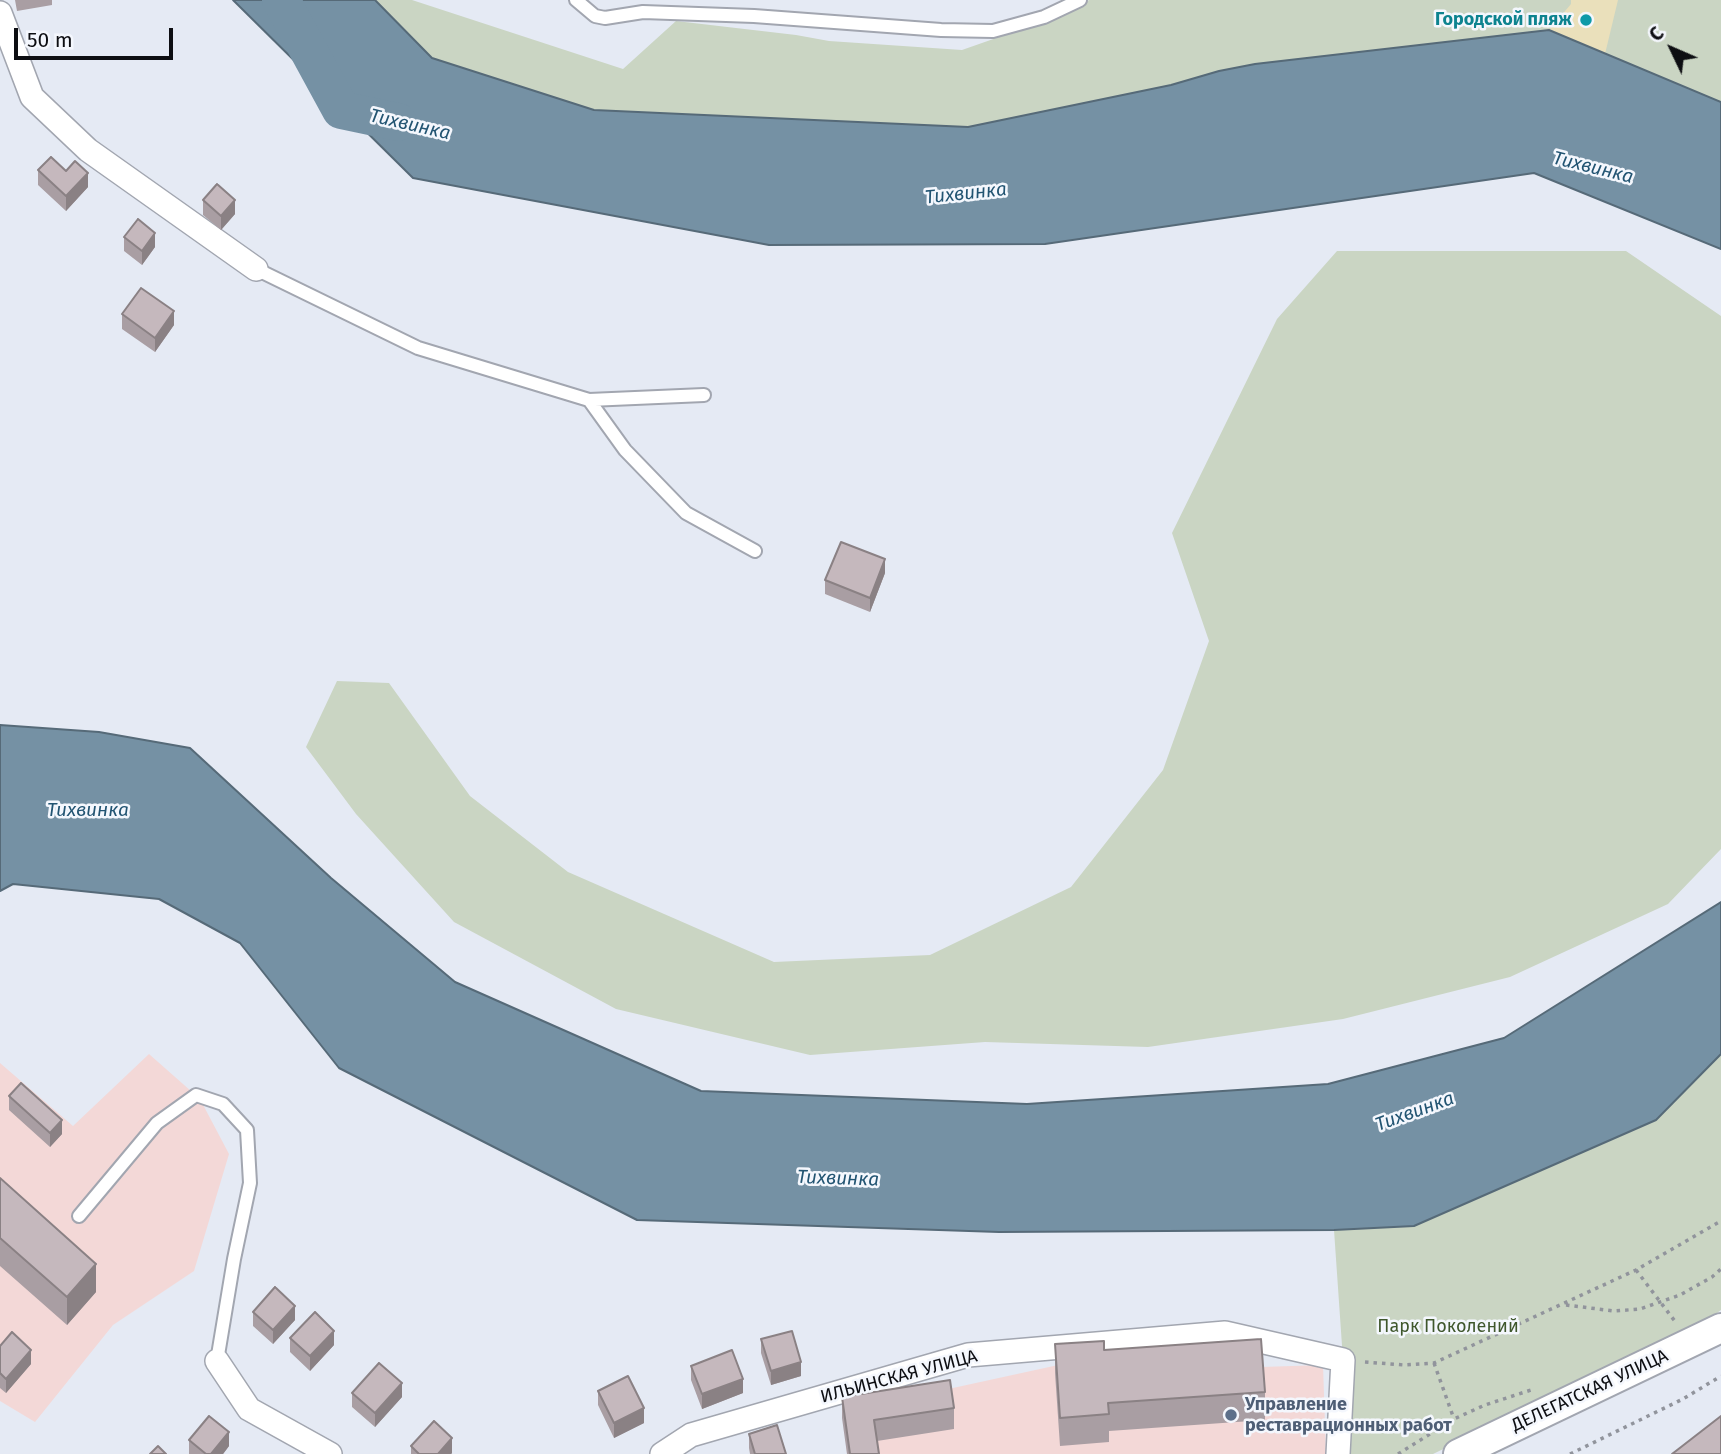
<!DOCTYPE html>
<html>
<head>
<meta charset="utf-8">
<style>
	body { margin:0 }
	#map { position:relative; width:1721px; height:1454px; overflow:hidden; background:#e5eaf4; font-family:"Fira Sans",sans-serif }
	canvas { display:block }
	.north { position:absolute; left:1637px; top:14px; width:70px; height:70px; -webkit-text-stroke:5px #f4f7fd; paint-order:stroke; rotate:314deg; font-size:19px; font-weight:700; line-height:28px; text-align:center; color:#0d0e12 }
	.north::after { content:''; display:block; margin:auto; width:24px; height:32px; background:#0d0e12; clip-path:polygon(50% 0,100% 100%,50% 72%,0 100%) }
	.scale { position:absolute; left:14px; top:28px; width:159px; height:32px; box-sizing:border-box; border:4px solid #0d0e12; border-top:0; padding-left:9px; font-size:21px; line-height:24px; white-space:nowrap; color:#0d0e12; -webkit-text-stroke:5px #f4f7fd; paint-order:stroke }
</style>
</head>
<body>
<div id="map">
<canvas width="1721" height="1454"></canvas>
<div class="north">С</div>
<div class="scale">50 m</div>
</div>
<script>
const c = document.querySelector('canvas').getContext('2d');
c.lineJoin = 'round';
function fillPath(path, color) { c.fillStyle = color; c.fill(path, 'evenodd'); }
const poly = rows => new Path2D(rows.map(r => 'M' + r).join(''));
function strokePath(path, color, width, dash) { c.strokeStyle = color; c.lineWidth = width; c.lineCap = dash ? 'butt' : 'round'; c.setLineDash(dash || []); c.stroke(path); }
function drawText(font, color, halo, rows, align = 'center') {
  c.font = font + ' "Fira Sans",sans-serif'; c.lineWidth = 5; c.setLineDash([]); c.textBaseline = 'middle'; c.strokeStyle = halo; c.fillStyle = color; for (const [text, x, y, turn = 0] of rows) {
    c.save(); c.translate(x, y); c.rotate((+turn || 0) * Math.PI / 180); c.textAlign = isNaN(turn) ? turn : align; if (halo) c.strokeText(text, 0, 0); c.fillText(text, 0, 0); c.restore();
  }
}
fillPath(poly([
	[149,1054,200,1099,229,1154,194,1271,113,1325,35,1422,0,1401,0,1063,73,1126],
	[1072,1362,1261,1367,1323,1365,1326,1454,847,1454,843,1412]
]), '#f3d8d7');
fillPath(poly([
	[375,0,412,0,623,69,676,21,796,35,829,41,962,50,1076,10,1089,0,1721,0,1721,102,1549,30,1255,64,1219,71,1171,85,968,127,594,110,432,58],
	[1337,251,1626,251,1721,316,1721,849,1668,904,1510,977,1343,1019,1148,1047,985,1042,810,1055,616,1009,454,922,356,814,306,747,337,681,389,683,470,796,568,872,774,962,930,955,1071,887,1163,770,1209,641,1172,533,1277,319],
	[1721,1054,1721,1310,1702,1324,1433,1454,1338,1454,1343,1360,1334,1230,1414,1226,1656,1120]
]), '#cad5c3');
fillPath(poly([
	[1571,0,1618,0,1605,54,1549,30,1571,4]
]), '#eae0bb');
const water = poly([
	[233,0,375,0,432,58,594,110,968,127,1171,85,1219,71,1255,64,1549,30,1721,102,1721,249,1534,173,1045,244,769,245,413,178,233,0],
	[0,725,99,732,190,748,331,878,455,982,701,1091,1027,1104,1328,1084,1504,1038,1721,902,1721,1054,1656,1120,1414,1226,1334,1230,999,1232,637,1220,339,1068,240,943,159,899,13,884,0,891,0,725]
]);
fillPath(water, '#7591a4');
strokePath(water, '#566a78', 2);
strokePath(poly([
	[281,0,341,110,398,122]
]), '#7591a4', 38);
const service = poly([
	[576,0,595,16,605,18,643,12,754,16,941,30,993,31,1044,17,1080,0],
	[256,269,418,348,589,400,625,450,686,513,755,551],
	[589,400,704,395],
	[79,1216,157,1123,196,1095,223,1104,247,1130,250,1183,234,1259,217,1361]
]);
const minor = poly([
	[0,13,32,97,88,150,256,269],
	[217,1361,249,1409,330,1454],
	[662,1454,691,1435,968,1355,1225,1333,1343,1360,1338,1454]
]);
const tertiary = poly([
	[1458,1454,1721,1328]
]);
strokePath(service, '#a2a6b0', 16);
strokePath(minor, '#a2a6b0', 26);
strokePath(tertiary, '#a2a6b0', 32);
strokePath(poly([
	[1636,1270,1677,1324],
	[1566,1305,1614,1311,1640,1309,1680,1295,1712,1277,1721,1269],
	[1365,1362,1404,1365,1434,1363,1636,1270,1721,1221],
	[1434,1363,1454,1419],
	[1398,1454,1454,1419,1485,1405,1531,1390],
	[1570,1454,1683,1399,1721,1376]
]), '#91949c', 3.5, [3.5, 5]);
strokePath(service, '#fff', 12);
strokePath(minor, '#fff', 23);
strokePath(tertiary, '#fff', 28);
fillPath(poly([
	[15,0,52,0,52,5,17,11],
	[38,170,66,171,88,187,66,211,38,185],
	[203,200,235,214,221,230,203,215],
	[124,237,155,247,142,265,124,251],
	[122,314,174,325,155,352,122,329],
	[885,573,870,612,825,594,825,580],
	[9,1096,62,1134,50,1147,9,1110],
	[0,1178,96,1292,67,1325,0,1266],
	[253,1312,295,1320,273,1344,253,1326],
	[290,1338,334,1345,310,1371,290,1352],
	[761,1339,801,1376,771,1385,761,1353],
	[1055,1344,1104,1350,1265,1392,1265,1420,1109,1431,1109,1442,1060,1446,1055,1373],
	[0,1346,31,1364,6,1393,0,1388],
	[691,1366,743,1393,702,1409,691,1380],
	[598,1391,644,1423,614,1438,598,1405],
	[352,1393,402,1397,375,1427,352,1407],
	[842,1397,954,1408,954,1429,877,1441,879,1454,847,1454,842,1418],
	[749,1434,786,1454,750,1454,749,1448],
	[189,1440,229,1446,223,1454,189,1454],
	[411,1446,452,1453,451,1454,411,1454]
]), '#a99ea3');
fillPath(poly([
	[88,173,88,187,66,211,66,196],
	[235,200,235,214,221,230,221,216],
	[155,233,155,247,142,265,142,251],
	[174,311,174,325,155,352,155,338],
	[885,559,885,573,870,612,870,598],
	[62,1120,62,1134,50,1147,50,1133],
	[96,1264,96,1292,67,1325,67,1297],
	[295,1306,295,1320,273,1344,273,1330],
	[334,1331,334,1345,310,1371,310,1356],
	[31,1350,31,1364,6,1393,6,1379],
	[801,1362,801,1376,771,1385,771,1371],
	[743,1379,743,1393,702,1409,702,1394],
	[402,1383,402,1397,375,1427,375,1413],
	[644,1408,644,1423,614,1438,614,1423],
	[229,1432,229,1446,223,1454,211,1454],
	[452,1438,452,1453,451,1454,438,1454]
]), '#8a8184');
const building = poly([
	[51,157,66,171,75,161,88,173,66,196,38,170,51,157],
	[217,184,235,200,221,216,203,200,217,184],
	[138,219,155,233,142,251,124,237,138,219],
	[141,288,174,311,155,338,122,314,141,288],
	[841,542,885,559,870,598,825,580,841,542],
	[21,1083,62,1120,50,1133,9,1096,21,1083],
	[0,1178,96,1264,67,1297,0,1238,0,1178],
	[275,1287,295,1306,273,1330,253,1312,275,1287],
	[315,1312,334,1331,310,1356,290,1338,315,1312],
	[792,1331,801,1362,771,1371,761,1339,792,1331],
	[12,1332,31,1350,6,1379,0,1373,0,1346,12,1332],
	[1261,1339,1265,1392,1108,1403,1109,1414,1060,1418,1055,1344,1104,1341,1104,1350,1261,1339],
	[732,1350,743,1379,702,1394,691,1366,732,1350],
	[379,1363,402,1383,375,1413,352,1393,379,1363],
	[628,1376,644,1408,614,1423,598,1391,628,1376],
	[950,1380,954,1408,874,1420,879,1454,850,1454,842,1397,950,1380],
	[209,1416,229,1432,211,1454,206,1454,189,1440,209,1416],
	[1721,1416,1721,1454,1672,1454,1721,1416],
	[434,1421,452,1438,438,1454,419,1454,411,1446,434,1421],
	[777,1425,786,1454,755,1454,749,1434,777,1425],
	[158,1446,166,1454,150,1454,158,1446]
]);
fillPath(building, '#c5b8bd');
strokePath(building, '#8a8184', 2);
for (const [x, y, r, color] of [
	[1586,20,7,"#0f9aa8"],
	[1231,1415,7,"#5c6f8a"]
]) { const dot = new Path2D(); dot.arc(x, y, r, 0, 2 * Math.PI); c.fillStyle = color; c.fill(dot); strokePath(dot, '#f4f7fd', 2.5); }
drawText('bold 18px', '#0d838f', '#f4f7fd', [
	["Городской пляж",1572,20]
], 'right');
drawText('18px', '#3f572c', '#f4f7fd', [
	["Парк Поколений",1448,1327]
]);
drawText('18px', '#0d0e12', '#f4f7fd', [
	["ИЛЬИНСКАЯ УЛИЦА",899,1377,-15],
	["ДЕЛЕГАТСКАЯ УЛИЦА",1590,1391,-25]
]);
drawText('bold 18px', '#4e5e75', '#f4f7fd', [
	["Управление",1245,1405],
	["реставрационных работ",1245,1426]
], 'left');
drawText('italic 19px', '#225472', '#f4f7fd', [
	["Тихвинка",410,125,13],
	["Тихвинка",1593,168,14],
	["Тихвинка",966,194,-6],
	["Тихвинка",88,811],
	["Тихвинка",1415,1112,-20],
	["Тихвинка",838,1179,2]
]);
</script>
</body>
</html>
